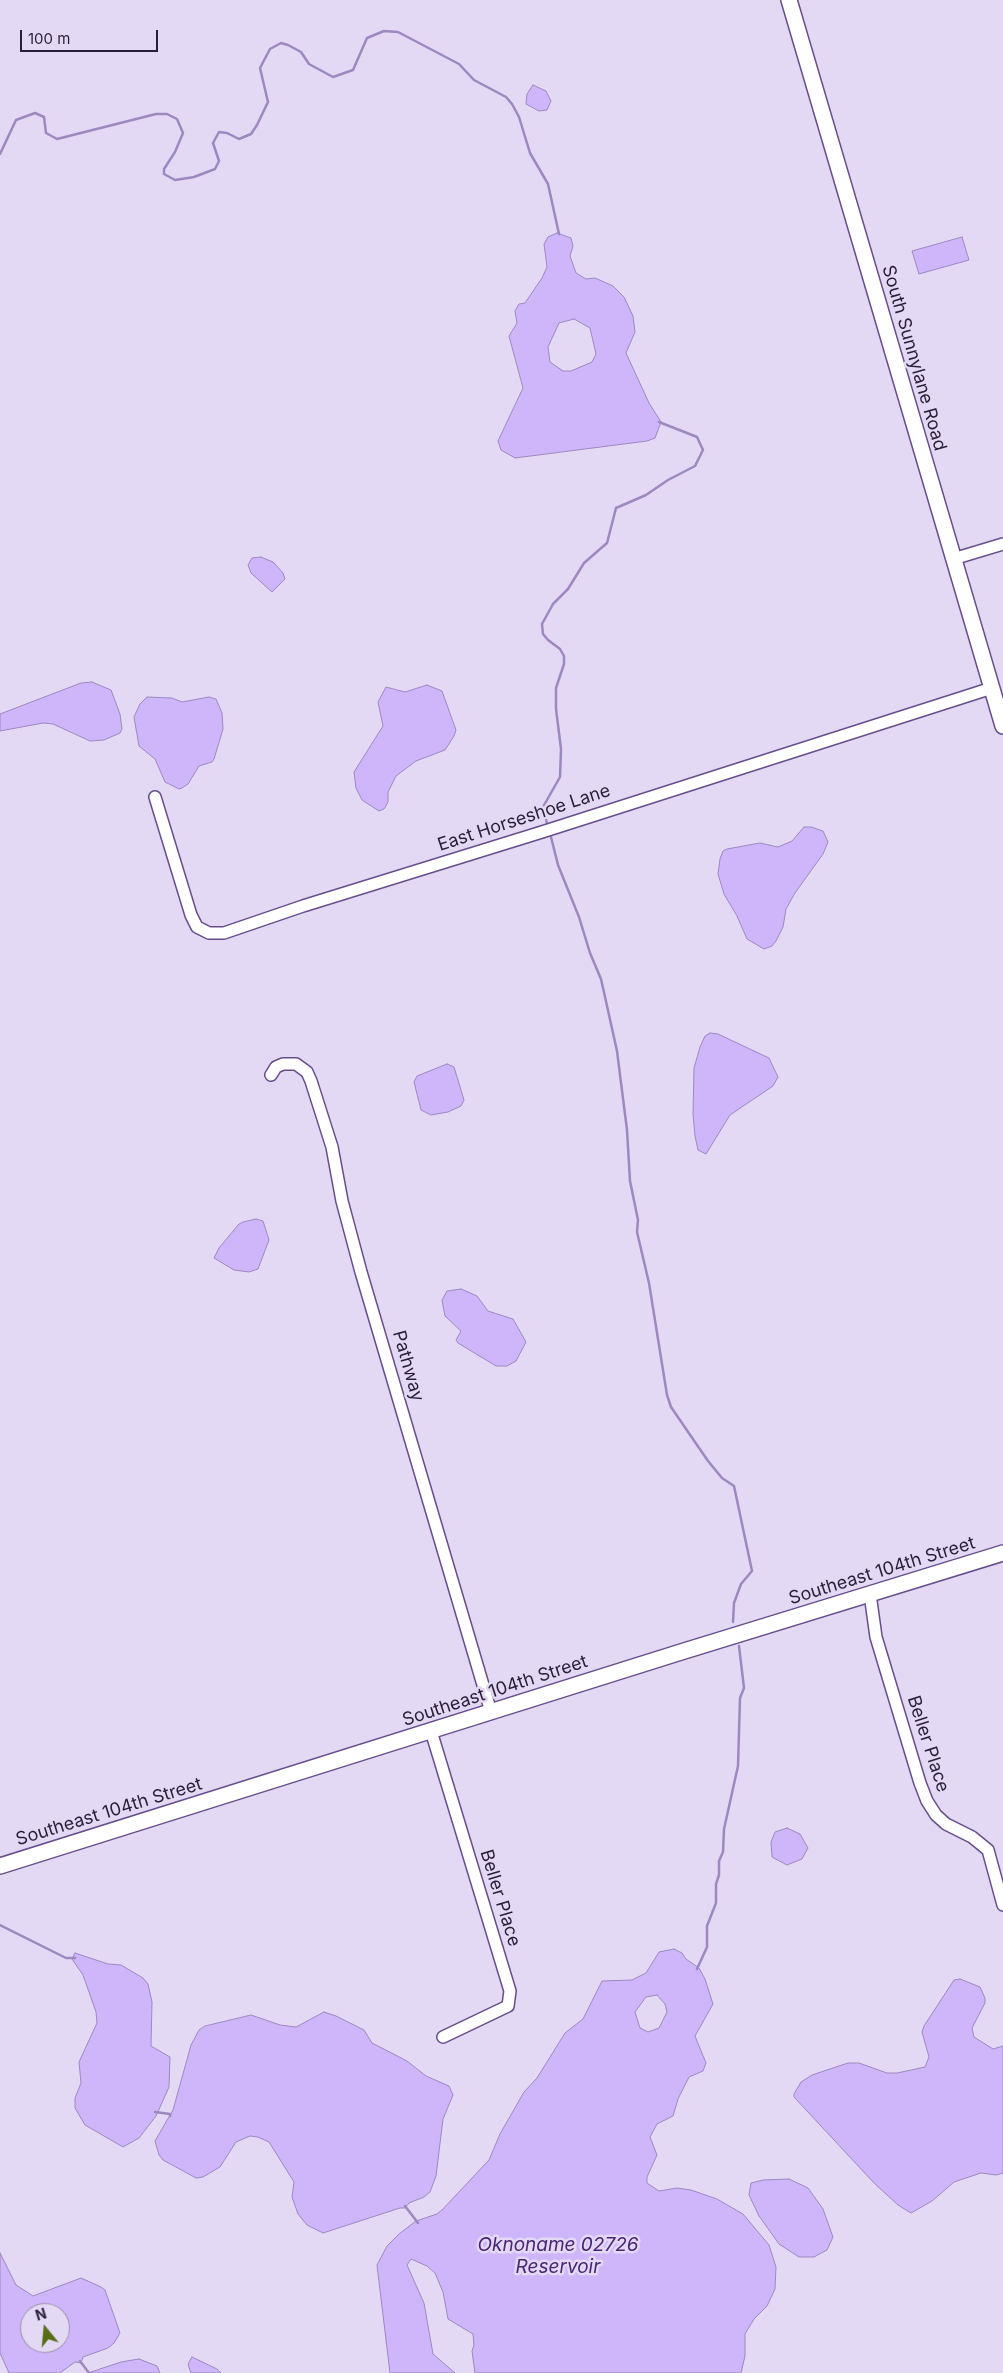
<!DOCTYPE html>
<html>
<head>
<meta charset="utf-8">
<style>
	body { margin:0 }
	#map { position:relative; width:1003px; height:2373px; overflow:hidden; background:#e3d9f5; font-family:Inter,sans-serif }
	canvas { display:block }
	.north { position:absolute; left:20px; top:2303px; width:50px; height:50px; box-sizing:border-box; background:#e3d9f5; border:1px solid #998ea9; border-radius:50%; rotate:343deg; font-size:14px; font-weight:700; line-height:20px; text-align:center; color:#291e38 }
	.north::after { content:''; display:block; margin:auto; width:18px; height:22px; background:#596c18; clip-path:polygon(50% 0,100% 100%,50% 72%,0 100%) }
	.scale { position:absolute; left:20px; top:30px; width:138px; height:22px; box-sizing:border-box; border:2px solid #291e38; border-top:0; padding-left:6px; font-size:15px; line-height:18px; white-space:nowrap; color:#291e38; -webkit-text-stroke:4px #e3d9f5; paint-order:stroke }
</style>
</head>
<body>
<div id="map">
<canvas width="1003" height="2373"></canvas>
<div class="north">N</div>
<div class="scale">100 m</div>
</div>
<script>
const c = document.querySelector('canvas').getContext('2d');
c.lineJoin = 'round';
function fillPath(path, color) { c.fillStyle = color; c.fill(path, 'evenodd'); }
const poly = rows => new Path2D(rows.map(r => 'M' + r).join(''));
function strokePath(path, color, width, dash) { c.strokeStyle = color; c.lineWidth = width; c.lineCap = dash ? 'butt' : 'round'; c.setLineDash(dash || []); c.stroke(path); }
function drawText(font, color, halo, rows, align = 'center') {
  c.font = font + ' Inter,sans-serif'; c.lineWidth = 5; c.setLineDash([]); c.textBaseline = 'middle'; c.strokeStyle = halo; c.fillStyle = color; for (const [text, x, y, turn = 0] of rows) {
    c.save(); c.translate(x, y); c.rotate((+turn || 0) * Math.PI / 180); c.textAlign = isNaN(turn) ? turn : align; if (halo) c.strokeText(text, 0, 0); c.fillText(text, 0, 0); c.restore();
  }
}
const water = poly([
	[533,85,546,91,551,101,547,110,539,111,526,104,527,94,533,85],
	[557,233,571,238,573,246,570,256,576,273,586,279,595,278,613,286,624,297,633,316,635,332,626,353,649,403,661,422,655,438,647,441,515,458,501,450,498,441,523,388,509,336,517,323,515,311,519,304,525,303,542,278,547,267,544,244,548,237,557,233],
	[574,319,590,328,596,354,592,362,571,371,563,371,550,362,548,347,559,323,574,319],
	[962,237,969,260,919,274,912,251,962,237],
	[261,557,273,562,283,573,285,579,272,592,251,573,248,565,252,558,261,557],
	[92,682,111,690,120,714,122,729,120,733,104,740,90,741,53,724,43,723,0,731,0,714,81,683,92,682],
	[427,685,442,691,456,730,454,736,445,750,416,761,396,776,388,792,388,802,384,809,379,811,362,800,356,788,354,772,383,726,378,702,386,687,405,692,427,685],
	[147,697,172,698,182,702,209,697,216,699,222,713,223,729,214,759,212,762,199,766,188,784,182,788,179,789,165,782,155,759,139,746,134,717,140,704,147,697],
	[804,827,811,827,823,831,828,842,823,854,795,893,786,909,783,927,776,941,772,946,764,949,747,939,737,916,724,894,718,874,720,859,723,851,727,849,760,843,778,847,792,841,804,827],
	[710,1033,718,1034,769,1058,778,1077,773,1086,730,1115,706,1154,698,1150,695,1136,693,1114,694,1068,700,1047,705,1036,710,1033],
	[447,1064,454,1067,464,1100,461,1106,448,1112,431,1115,421,1110,414,1082,417,1076,447,1064],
	[256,1219,263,1221,269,1240,258,1269,249,1272,234,1270,214,1258,219,1248,239,1224,243,1222,256,1219],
	[461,1289,477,1296,488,1311,513,1319,526,1342,516,1361,507,1366,496,1366,458,1343,456,1340,461,1331,445,1316,442,1300,447,1291,461,1289],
	[787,1828,800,1834,808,1848,802,1859,787,1865,772,1857,771,1842,775,1832,787,1828],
	[674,1949,682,1953,686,1959,699,1968,705,1979,713,2004,695,2036,706,2063,703,2071,689,2077,678,2099,673,2116,657,2124,650,2137,657,2155,647,2177,647,2183,659,2191,677,2188,691,2190,717,2199,743,2214,769,2245,776,2267,775,2289,767,2306,754,2319,745,2334,745,2356,741,2373,475,2373,472,2351,474,2345,473,2334,448,2319,443,2292,435,2273,427,2266,411,2259,407,2265,424,2303,433,2354,455,2373,390,2373,377,2265,387,2246,399,2234,416,2221,437,2214,442,2210,489,2160,500,2134,524,2092,537,2078,565,2033,583,2019,602,1981,632,1980,646,1973,659,1952,674,1949],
	[657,1995,665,2004,667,2012,659,2028,648,2032,640,2028,635,2012,646,1997,657,1995],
	[75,1953,108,1964,121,1965,143,1978,148,1984,152,2002,151,2046,170,2057,169,2087,156,2116,139,2138,123,2147,85,2125,75,2108,75,2098,81,2083,79,2062,97,2023,96,2012,83,1975,72,1959,75,1953],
	[960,1979,980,1987,985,1998,985,2003,972,2028,974,2037,993,2049,1003,2046,1003,2173,996,2175,981,2173,954,2182,932,2201,911,2213,898,2205,874,2183,794,2097,794,2094,801,2082,812,2075,848,2063,859,2063,887,2073,897,2073,925,2067,929,2057,922,2032,924,2026,954,1980,960,1979],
	[324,2012,336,2016,364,2030,372,2043,407,2061,426,2076,449,2086,453,2095,443,2119,436,2176,430,2192,424,2197,409,2203,405,2208,400,2208,323,2233,307,2225,298,2214,292,2197,294,2182,269,2142,258,2137,250,2136,236,2142,220,2167,203,2177,196,2178,163,2160,159,2155,155,2141,173,2110,191,2045,199,2030,205,2026,251,2015,280,2025,296,2027,324,2012],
	[789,2179,808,2188,823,2209,833,2237,827,2250,814,2257,799,2257,779,2244,759,2216,749,2195,751,2183,763,2180,789,2179],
	[0,2253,16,2285,33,2296,81,2278,101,2287,105,2290,120,2333,114,2343,108,2348,83,2357,81,2363,75,2362,60,2373,9,2373,0,2353,0,2253],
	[30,2313,60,2313,60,2343,30,2343,30,2313],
	[192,2357,217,2369,221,2373,191,2373,188,2364,192,2357],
	[139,2359,157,2366,160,2373,88,2373,121,2362,139,2359]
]);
fillPath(water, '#cfb5fa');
strokePath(water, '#9d88c0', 1);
strokePath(poly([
	[0,154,16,120,35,113,44,117,46,133,57,139,156,114,167,114,177,119,183,133,175,152,164,169,164,174,175,180,194,177,215,169,219,161,213,143,219,132,227,133,239,139,251,134,257,125,268,102,260,68,270,49,281,43,288,45,301,52,309,64,333,77,353,70,367,38,384,31,398,32,459,64,474,80,506,97,512,104,519,117,530,153,548,184,559,234],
	[548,828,543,807,560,777,561,749,556,709,556,688,564,664,564,656,560,649,548,640,543,634,542,624,553,604,568,589,584,563,607,543,616,508,646,495,668,480,695,466,703,450,697,437,659,422],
	[550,833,558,865,579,917,590,953,601,979,617,1051,627,1130,630,1181,638,1220,637,1232,649,1283,667,1395,671,1407,708,1461,722,1478,734,1486,752,1571,741,1584,734,1603,733,1622],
	[0,1925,66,1958,75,1958],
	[697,1969,707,1947,707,1926,716,1903,716,1884,719,1875,719,1861,723,1852,724,1829,738,1766,740,1698,744,1688,739,1646],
	[155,2112,170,2114,170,2116],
	[405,2206,418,2223],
	[80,2361,89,2373]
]), '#9d88c0', 2.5);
const street = poly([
	[953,559,1003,544],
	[155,797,191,915,197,927,209,933,224,933,303,906,542,832,992,688],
	[271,1075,276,1067,283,1064,296,1064,307,1072,311,1081,332,1147,342,1201,361,1272,491,1712],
	[870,1594,876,1637,920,1783,927,1801,936,1815,946,1824,972,1837,988,1850,1003,1905],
	[431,1731,510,1991,508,2006,443,2037]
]);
const secondary = poly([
	[789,0,1003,726],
	[0,1866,681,1652,1003,1553]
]);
strokePath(street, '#674e8b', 14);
strokePath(secondary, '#674e8b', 18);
strokePath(street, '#fff', 11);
strokePath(secondary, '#fff', 15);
drawText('18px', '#291e38', '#e3d9f5', [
	["South Sunnylane Road",914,358,74],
	["East Horseshoe Lane",524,818,-18],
	["Pathway",408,1366,74],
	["Southeast 104th Street",882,1571,-17],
	["Southeast 104th Street",495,1691,-18],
	["Beller Place",928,1744,72],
	["Southeast 104th Street",109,1812,-17],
	["Beller Place",500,1898,73]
]);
drawText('italic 19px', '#492573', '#e3d9f5', [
	["Oknoname 02726",558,2245],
	["Reservoir",558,2267]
]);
</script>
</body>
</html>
